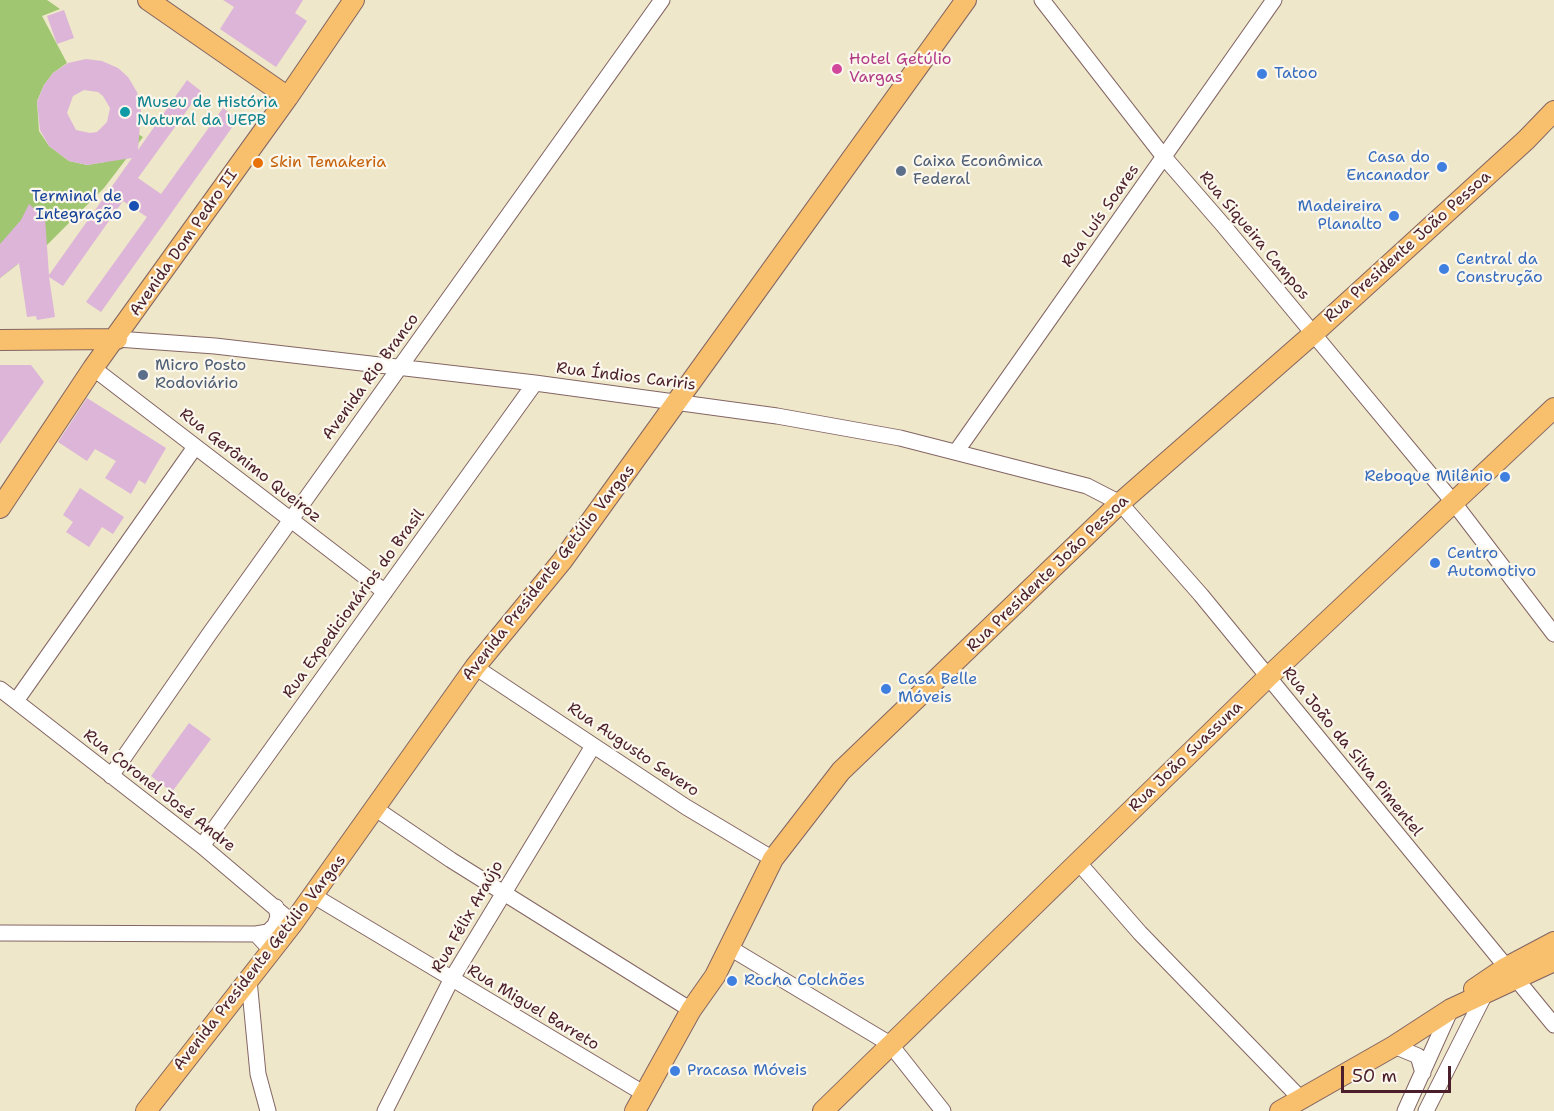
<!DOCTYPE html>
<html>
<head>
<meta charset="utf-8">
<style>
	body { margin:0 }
	#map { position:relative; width:1554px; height:1111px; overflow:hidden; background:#eee7ca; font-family:"Shantell Sans",sans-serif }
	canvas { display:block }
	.scale { position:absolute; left:1341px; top:1066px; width:110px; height:27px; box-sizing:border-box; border:3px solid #4a1f2b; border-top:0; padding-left:8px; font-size:18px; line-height:21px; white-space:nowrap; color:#4a1f2b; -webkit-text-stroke:4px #fbf7ec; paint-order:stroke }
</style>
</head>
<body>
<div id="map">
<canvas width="1554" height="1111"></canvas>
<div class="scale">50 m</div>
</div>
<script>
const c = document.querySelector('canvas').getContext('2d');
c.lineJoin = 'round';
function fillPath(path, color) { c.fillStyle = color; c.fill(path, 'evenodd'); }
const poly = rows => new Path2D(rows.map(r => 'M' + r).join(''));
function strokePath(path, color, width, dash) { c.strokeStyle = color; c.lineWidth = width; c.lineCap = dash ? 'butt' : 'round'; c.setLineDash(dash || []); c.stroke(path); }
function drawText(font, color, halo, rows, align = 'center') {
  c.font = font + ' "Shantell Sans",sans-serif'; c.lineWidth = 4.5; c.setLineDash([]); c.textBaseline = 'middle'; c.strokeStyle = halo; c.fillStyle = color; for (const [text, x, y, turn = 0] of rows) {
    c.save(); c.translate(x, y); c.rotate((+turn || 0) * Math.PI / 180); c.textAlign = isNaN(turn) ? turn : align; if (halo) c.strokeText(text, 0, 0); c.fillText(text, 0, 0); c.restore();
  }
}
fillPath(poly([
	[0,0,47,0,60,9,42,16,67,63,53,73,44,85,37,101,39,131,49,146,69,161,87,165,105,162,121,153,136,133,143,137,104,188,47,245,15,245,18,264,0,278]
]), '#a0c671');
fillPath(poly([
	[223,0,303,0,295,13,307,21,276,67,220,29,234,7],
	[64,10,74,38,57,44,47,16],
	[86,59,102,61,118,68,128,77,137,92,141,110,138,150,187,80,201,91,138,178,161,194,223,108,238,119,101,312,86,302,147,217,123,201,63,286,49,277,55,317,37,320,36,316,27,317,19,263,0,278,0,244,21,220,29,204,45,218,49,275,132,158,87,165,69,161,49,146,40,130,37,102,44,85,53,73,68,63],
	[84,90,98,92,103,96,110,108,107,122,97,132,90,133,76,130,67,113,73,96],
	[0,365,31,365,44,382,0,444],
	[87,398,166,448,145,484,139,480,131,494,105,478,116,461,95,449,87,461,58,442],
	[80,488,124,517,113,534,102,527,89,547,66,532,73,522,63,515],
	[189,723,211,739,172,792,151,776]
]), '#dcb5d8');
const minor = poly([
	[1042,0,1164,157,1223,225,1454,503,1554,634],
	[117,339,215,346,535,383,777,416,900,438,1087,486,1120,503,1201,595,1554,1025],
	[93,368,385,592],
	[956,452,1274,0],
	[475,667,686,807,773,859],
	[0,689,202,846,293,923],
	[16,701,195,447],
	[111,776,210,633,662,0],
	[376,809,451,860,691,1010],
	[202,846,535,383],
	[1078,862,1140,933,1301,1099],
	[314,896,643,1093],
	[0,933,256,934,271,950],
	[256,934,268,932,275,925,278,917,276,907],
	[730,948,890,1044,943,1111],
	[249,980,258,1074,268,1111],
	[1394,1046,1418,1056,1423,1073],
	[385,1111,451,980,593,746],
	[1405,1111,1451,1009],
	[1426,1111,1485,994]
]);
const major = poly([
	[148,0,288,97],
	[0,340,117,339],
	[0,508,93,368,288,97,354,0],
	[1474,989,1505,968,1554,942],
	[146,1111,293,923,475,667,562,561,966,0],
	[635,1111,691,1010,715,976,773,859,841,771,1120,503,1313,334,1526,140,1554,111],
	[823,1111,1268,677,1554,408],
	[1280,1111,1394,1046,1451,1009,1554,961]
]);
strokePath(minor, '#836563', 17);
strokePath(major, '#836563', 22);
strokePath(minor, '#fff', 15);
strokePath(major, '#f8bf6c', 20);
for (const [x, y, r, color] of [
	[837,69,6,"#d1479c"],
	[1262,74,6,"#3f7fe0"],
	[125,112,6,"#0f9aa8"],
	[258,163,6,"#e8710a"],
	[1442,167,6,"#3f7fe0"],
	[901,171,6,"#5c6f8a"],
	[134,206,6,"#1a4fb4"],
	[1394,216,6,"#3f7fe0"],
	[1444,269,6,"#3f7fe0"],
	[143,375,6,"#5c6f8a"],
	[1505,477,6,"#3f7fe0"],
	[1435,563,6,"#3f7fe0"],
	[886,689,6,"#3f7fe0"],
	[732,981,6,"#3f7fe0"],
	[675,1071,6,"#3f7fe0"]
]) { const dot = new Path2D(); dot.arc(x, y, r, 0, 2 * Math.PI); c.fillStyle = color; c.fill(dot); strokePath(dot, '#fbf7ec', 2); }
drawText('16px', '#b23c85', '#fbf7ec', [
	["Hotel Getúlio",849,60],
	["Vargas",849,78]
], 'left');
drawText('16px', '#366cbe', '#fbf7ec', [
	["Tatoo",1274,74],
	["Casa do",1430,158,"right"],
	["Encanador",1430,176,"right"],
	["Madeireira",1382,207,"right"],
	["Planalto",1382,225,"right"],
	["Central da",1456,260],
	["Construção",1456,278],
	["Reboque Milênio",1493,477,"right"],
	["Centro",1447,554],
	["Automotivo",1447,572],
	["Casa Belle",898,680],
	["Móveis",898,698],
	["Rocha Colchões",744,981],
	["Pracasa Móveis",687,1071]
], 'left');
drawText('16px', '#0d838f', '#fbf7ec', [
	["Museu de História",137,103],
	["Natural da UEPB",137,121]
], 'left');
drawText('16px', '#4e5e75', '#fbf7ec', [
	["Caixa Econômica",913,162],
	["Federal",913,180],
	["Micro Posto",155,366],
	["Rodoviário",155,384]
], 'left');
drawText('16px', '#c56008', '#fbf7ec', [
	["Skin Temakeria",270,163]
], 'left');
drawText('16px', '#164399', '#fbf7ec', [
	["Terminal de",122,197],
	["Integração",122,215]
], 'right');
drawText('16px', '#4a1f2b', '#fbf7ec', [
	["Rua Luís Soares",1101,216,-55],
	["Rua Siqueira Campos",1254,236,50],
	["Avenida Dom Pedro II",184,243,-55],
	["Rua Presidente João Pessoa",1408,247,-42],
	["Avenida Rio Branco",371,377,-54],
	["Rua Índios Cariris",626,377,7],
	["Rua Gerônimo Queiroz",250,466,38],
	["Avenida Presidente Getúlio Vargas",549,573,-52],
	["Rua Presidente João Pessoa",1048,574,-44],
	["Rua Expedicionários do Brasil",354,604,-54],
	["Rua Augusto Severo",633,750,34],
	["Rua João da Silva Pimentel",1352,752,51],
	["Rua João Suassuna",1186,757,-44],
	["Rua Coronel José Andre",159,791,38],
	["Rua Félix Araújo",468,917,-60],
	["Avenida Presidente Getúlio Vargas",260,963,-52],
	["Rua Miguel Barreto",533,1008,31]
]);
</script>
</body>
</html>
